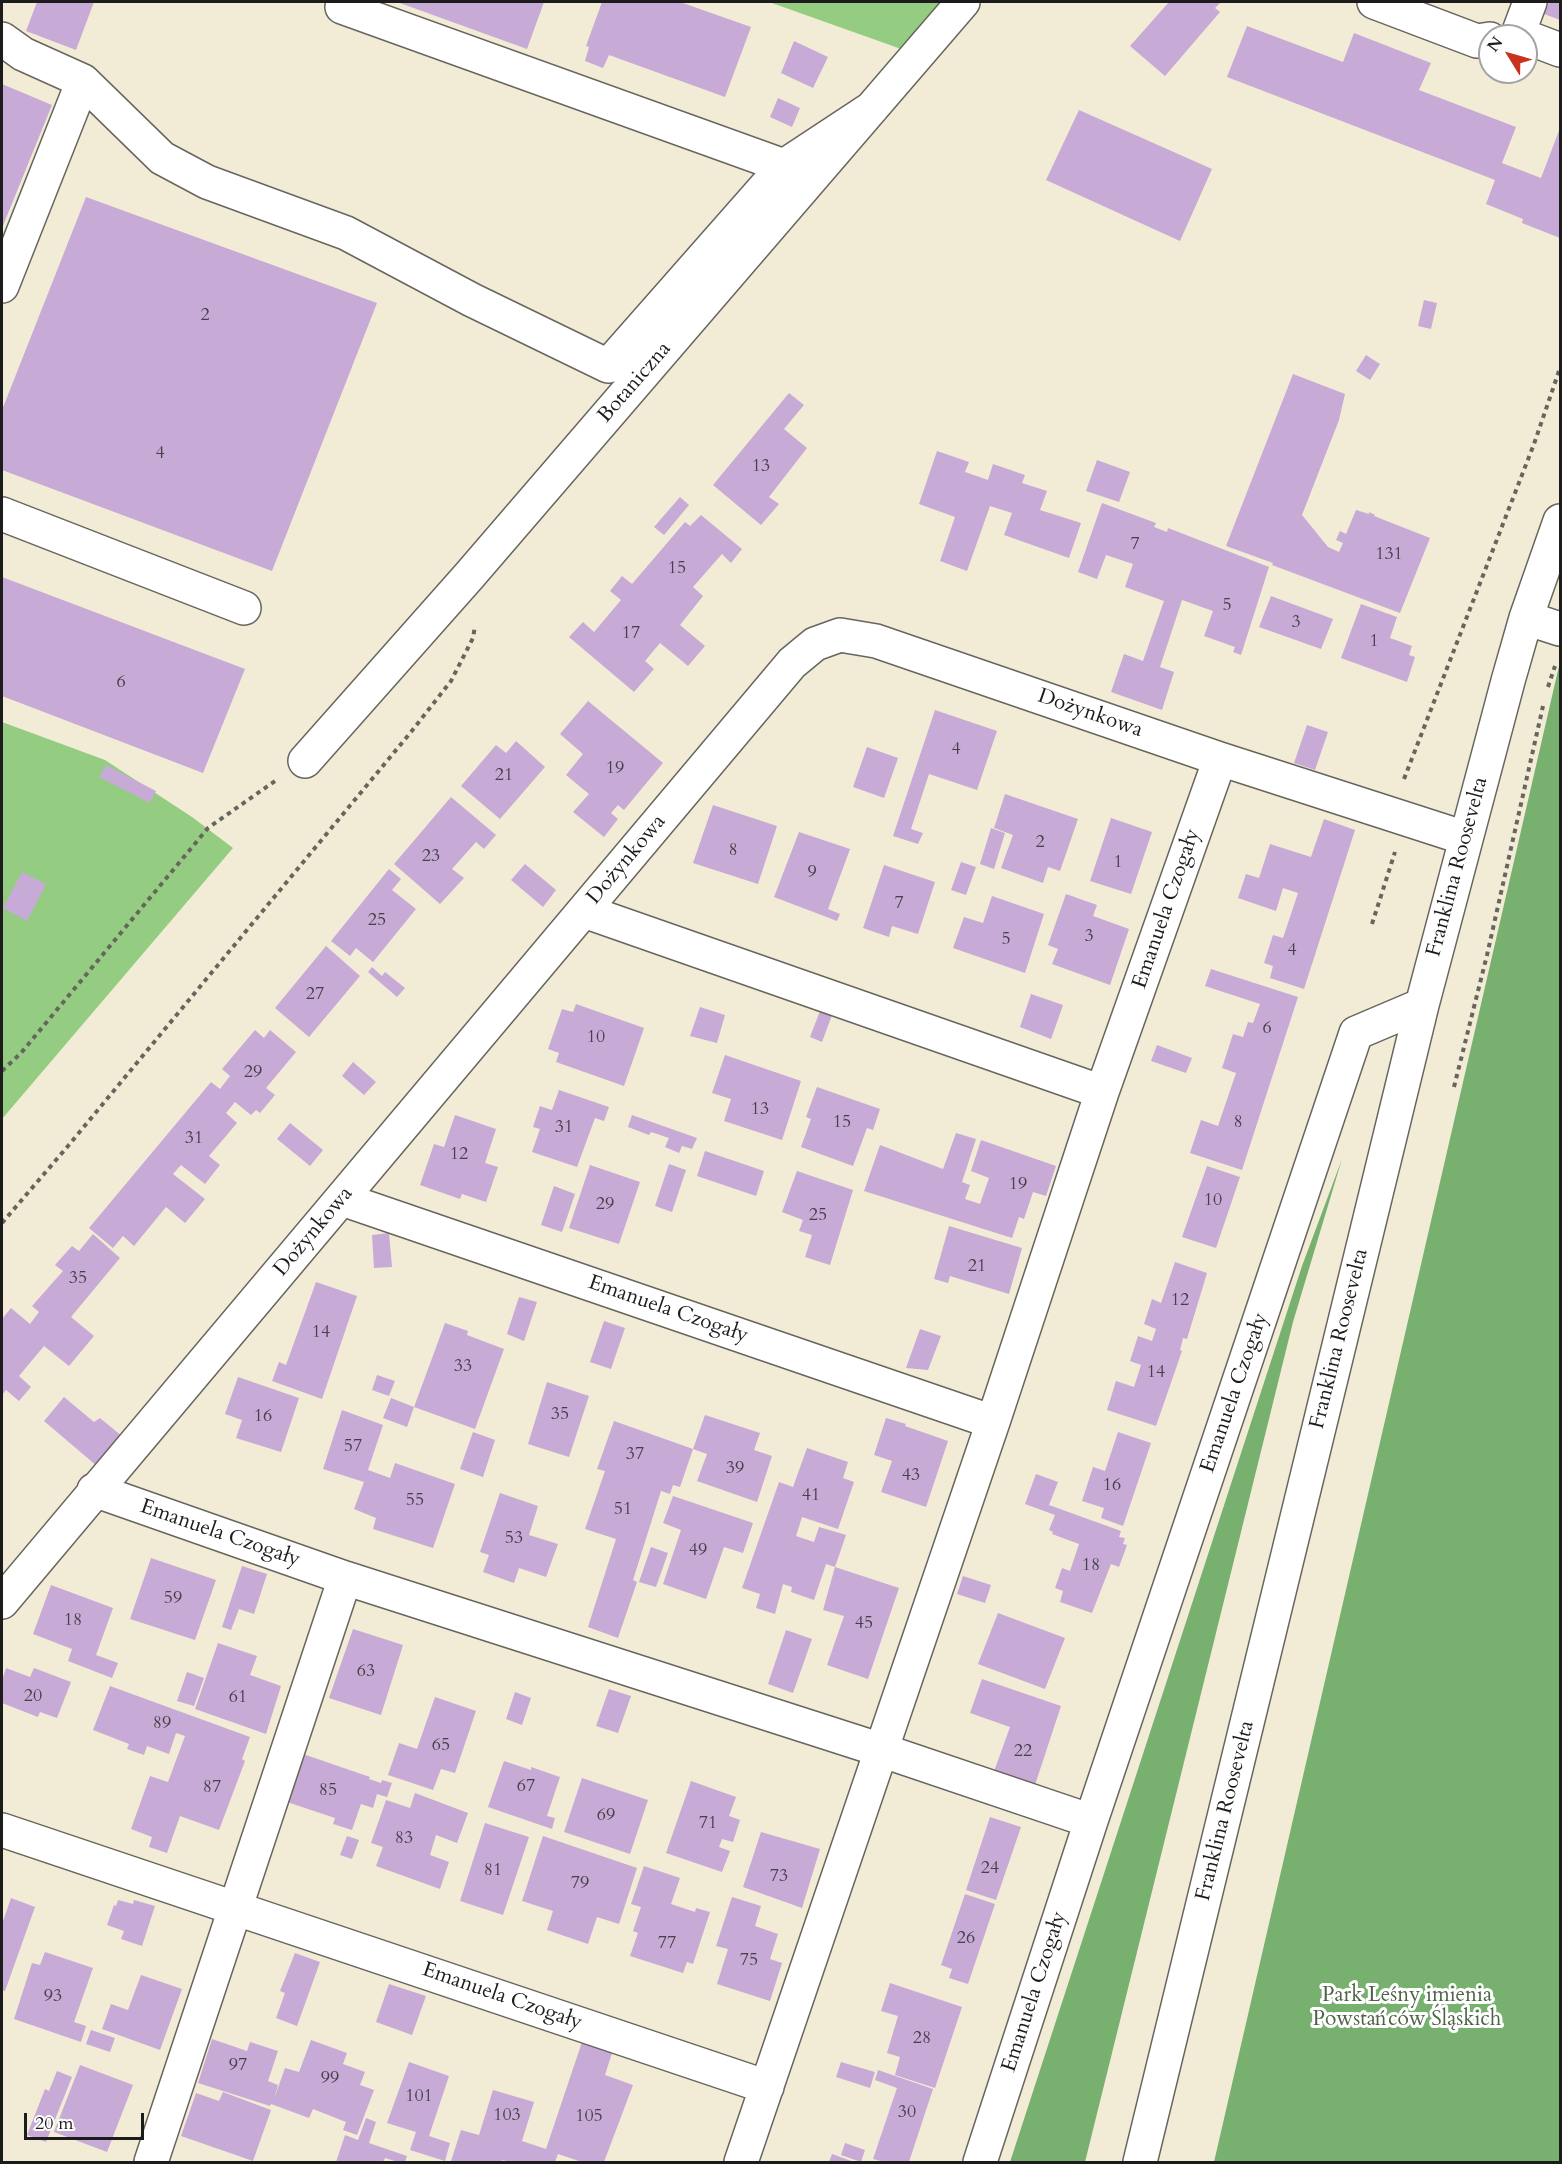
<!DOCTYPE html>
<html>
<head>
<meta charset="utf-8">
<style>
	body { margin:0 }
	#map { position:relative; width:1562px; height:2164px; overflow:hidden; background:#f2ecd7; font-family:Cardo,serif }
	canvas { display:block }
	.frame { position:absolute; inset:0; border:3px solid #1c1c1c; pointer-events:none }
	.north { position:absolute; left:1478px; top:24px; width:60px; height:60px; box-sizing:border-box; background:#fff; border:2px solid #a4a4a4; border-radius:50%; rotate:307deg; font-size:16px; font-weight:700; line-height:24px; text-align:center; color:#1c1c1c }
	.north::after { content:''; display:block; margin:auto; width:21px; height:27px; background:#c8321e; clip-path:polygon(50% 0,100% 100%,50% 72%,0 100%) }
	.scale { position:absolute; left:24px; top:2113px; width:120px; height:27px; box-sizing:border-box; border:3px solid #1c1c1c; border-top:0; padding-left:8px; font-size:18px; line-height:21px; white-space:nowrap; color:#1c1c1c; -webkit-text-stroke:4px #fff; paint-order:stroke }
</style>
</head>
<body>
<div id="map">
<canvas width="1562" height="2164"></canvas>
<div class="frame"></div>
<div class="north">N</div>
<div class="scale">20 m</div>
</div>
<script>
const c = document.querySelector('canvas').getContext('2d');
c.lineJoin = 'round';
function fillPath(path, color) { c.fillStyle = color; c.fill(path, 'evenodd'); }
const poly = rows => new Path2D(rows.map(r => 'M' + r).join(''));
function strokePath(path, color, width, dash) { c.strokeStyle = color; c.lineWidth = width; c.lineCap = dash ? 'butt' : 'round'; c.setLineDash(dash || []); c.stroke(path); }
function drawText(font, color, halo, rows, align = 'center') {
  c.font = font + ' Cardo,serif'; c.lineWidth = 6; c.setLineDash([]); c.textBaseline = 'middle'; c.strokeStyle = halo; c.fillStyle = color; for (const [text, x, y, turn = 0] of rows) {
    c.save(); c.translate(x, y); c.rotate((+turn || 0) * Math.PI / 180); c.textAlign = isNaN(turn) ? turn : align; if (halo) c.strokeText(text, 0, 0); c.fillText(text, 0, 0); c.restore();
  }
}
fillPath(poly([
	[769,2,944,2,904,50],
	[2,722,105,760,192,817,233,848,2,1119]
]), '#94cd81');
fillPath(poly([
	[1559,666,1560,2162,1214,2162],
	[1342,1159,1293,1322,1085,2162,1010,2162,1302,1266]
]), '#77b06f');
fillPath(poly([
	[37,2,94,2,76,50,26,31],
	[397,2,544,2,527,49],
	[602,2,680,2,751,27,725,97,609,55,603,68,585,61,589,47,586,46],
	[1169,2,1221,2,1215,8,1220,12,1165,76,1130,46],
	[1549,2,1560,2,1560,20,1544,14],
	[1247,26,1343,62,1354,33,1431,63,1419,90,1516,127,1502,163,1541,178,1560,128,1560,238,1522,223,1523,219,1486,204,1495,180,1227,77],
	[794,41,828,57,813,88,781,73],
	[2,84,52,105,2,228],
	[778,98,800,108,792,127,770,117],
	[1079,110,1212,169,1180,241,1046,180],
	[86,197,377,303,272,571,2,470,2,410],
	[1424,300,1437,303,1431,329,1418,326],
	[1366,355,1380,364,1370,380,1356,371],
	[1293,374,1345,394,1339,420,1302,515,1328,547,1339,552,1343,543,1336,540,1340,531,1346,534,1356,510,1369,514,1369,512,1375,515,1374,516,1430,538,1400,613,1272,565,1273,563,1226,546],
	[789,393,804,405,784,429,807,448,769,497,779,504,761,525,713,485],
	[937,451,969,462,965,472,988,480,993,464,1025,475,1022,483,1047,491,1040,510,1081,523,1069,558,1004,535,1012,513,990,506,967,571,940,561,955,517,919,504],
	[1097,460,1130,472,1119,502,1086,491],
	[680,497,689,505,664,535,654,527],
	[1102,503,1156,523,1154,527,1167,532,1168,528,1269,567,1241,655,1233,652,1235,647,1204,636,1213,611,1182,600,1160,667,1174,672,1162,710,1111,692,1124,654,1143,661,1164,601,1125,587,1133,564,1106,555,1097,579,1078,572],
	[701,515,742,549,731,563,722,554,693,587,703,596,680,625,705,646,688,666,660,643,645,661,654,669,634,692,569,637,583,622,594,632,621,600,610,591,622,576,632,584,685,522,690,526],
	[2,577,245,669,203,773,2,696],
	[1271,596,1333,619,1321,649,1259,627],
	[1361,604,1397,617,1390,638,1412,646,1409,655,1415,657,1407,682,1341,658],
	[588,701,663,763,624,810,618,805,611,813,618,819,604,837,573,812,589,794,566,775,583,754,560,734],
	[935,710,997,731,977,790,929,774,911,829,923,833,918,844,893,836],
	[1307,725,1328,732,1315,770,1294,763],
	[516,741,545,767,500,819,461,786,496,745,506,753],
	[867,747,898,758,884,798,853,787],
	[106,765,156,791,150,803,99,777],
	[1005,794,1078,819,1060,871,1048,867,1043,883,1001,868,1013,835,994,828],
	[451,797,496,835,484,849,476,842,452,869,464,878,440,904,394,864],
	[713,805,777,826,758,884,693,863],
	[1111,818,1152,832,1131,894,1090,881],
	[1324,819,1355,830,1304,989,1270,978,1273,966,1264,963,1273,935,1283,938,1298,893,1283,888,1276,911,1238,898,1246,874,1259,878,1270,844,1311,857],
	[991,828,1005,833,994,869,980,864],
	[799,832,850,849,828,909,840,914,837,921,774,897],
	[961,862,976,867,966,895,951,890],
	[525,864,556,890,543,907,511,880],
	[884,865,935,882,918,934,892,926,889,937,863,928],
	[389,869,401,879,392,890,416,909,373,962,356,948,350,956,331,941],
	[22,872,46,884,27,921,3,908],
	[1066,894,1097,905,1093,916,1129,929,1110,985,1052,964,1058,949,1048,945],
	[992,896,1044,914,1025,973,953,948,964,917,983,923],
	[326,946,360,976,309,1037,275,1008],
	[372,967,382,976,385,972,405,988,397,997,368,972],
	[1211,969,1298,997,1242,1170,1190,1153,1201,1120,1218,1126,1236,1073,1222,1068,1233,1034,1243,1037,1248,1022,1253,1023,1260,1004,1205,986],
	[1031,994,1063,1005,1051,1039,1020,1027],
	[576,1004,644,1028,624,1086,556,1062,559,1053,548,1049,562,1009,573,1012],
	[700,1007,725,1015,717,1043,690,1036],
	[820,1011,832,1015,822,1042,810,1037],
	[255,1030,264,1038,270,1030,296,1052,266,1088,275,1095,260,1113,256,1110,251,1115,235,1102,226,1113,237,1123,209,1156,220,1165,205,1184,181,1165,173,1174,205,1199,185,1223,166,1207,134,1246,123,1236,113,1248,89,1228,211,1082,220,1089,230,1076,222,1069],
	[1157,1045,1192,1058,1186,1073,1151,1061],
	[725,1055,801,1081,782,1140,724,1121,731,1099,712,1093],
	[353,1062,376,1082,364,1095,342,1076],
	[817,1087,880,1109,873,1130,867,1128,853,1166,801,1147,811,1119,806,1117],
	[559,1090,609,1107,604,1121,595,1118,577,1167,532,1152,540,1129,533,1127,540,1106,552,1110],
	[455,1115,496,1129,485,1163,498,1167,486,1202,462,1194,460,1199,420,1185,434,1144,444,1147],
	[632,1115,697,1138,692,1149,682,1146,679,1153,665,1147,669,1138,651,1132,649,1135,628,1127],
	[290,1123,323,1150,310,1166,277,1139],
	[956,1133,976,1139,962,1182,970,1185,965,1199,980,1204,989,1178,971,1171,981,1140,1056,1166,1046,1196,1033,1192,1024,1219,1019,1217,1012,1238,864,1191,880,1145,943,1169],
	[705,1151,764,1171,756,1196,697,1176],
	[669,1164,686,1170,672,1212,655,1206],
	[590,1165,640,1182,619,1244,569,1228],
	[1207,1166,1240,1177,1216,1248,1182,1237],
	[797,1171,853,1190,830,1265,805,1257,812,1235,799,1231,803,1220,782,1212],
	[554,1186,575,1194,562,1232,541,1225],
	[949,1226,1022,1248,1009,1294,950,1276,948,1283,934,1279],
	[389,1233,392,1267,374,1268,372,1235],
	[93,1234,120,1258,71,1317,94,1336,69,1366,44,1346,19,1376,31,1387,19,1401,6,1390,2,1395,2,1319,11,1308,30,1324,39,1312,32,1306,63,1271,55,1265,72,1246,79,1251],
	[1175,1262,1207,1273,1187,1339,1183,1338,1180,1350,1182,1351,1156,1426,1107,1410,1116,1381,1134,1387,1141,1365,1130,1361,1138,1336,1152,1341,1156,1329,1144,1324,1152,1299,1161,1303],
	[316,1282,357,1296,322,1399,272,1381,279,1362,286,1365],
	[519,1297,537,1302,524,1341,507,1334],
	[604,1321,625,1328,611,1369,590,1362],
	[445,1323,468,1331,467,1335,504,1349,475,1429,414,1407,407,1427,383,1418,391,1398,414,1407],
	[920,1329,941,1336,928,1370,906,1368],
	[377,1375,395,1381,389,1396,372,1390],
	[238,1377,299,1398,281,1452,236,1438,242,1420,225,1414],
	[547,1382,589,1396,569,1457,528,1444],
	[64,1397,94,1422,100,1418,123,1437,98,1467,44,1421],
	[342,1410,383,1425,368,1470,390,1478,395,1463,455,1484,433,1548,373,1529,376,1518,354,1509,364,1482,323,1469],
	[705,1415,760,1433,754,1450,772,1456,757,1502,697,1481,707,1454,693,1449,680,1487,673,1485,670,1494,661,1491,633,1580,637,1582,618,1638,588,1627,616,1539,585,1529,605,1471,597,1469,614,1421,693,1449],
	[886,1418,906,1424,905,1426,948,1441,926,1507,881,1492,892,1461,874,1455],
	[473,1432,495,1440,483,1477,460,1469],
	[1118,1432,1151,1443,1123,1526,1101,1518,1104,1508,1082,1501,1093,1467,1105,1471],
	[807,1448,848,1462,843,1478,854,1482,838,1529,802,1517,796,1536,814,1542,819,1527,846,1535,835,1567,826,1564,814,1600,791,1592,792,1587,783,1584,775,1614,756,1608,760,1594,742,1588,779,1482,793,1487],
	[1036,1474,1058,1482,1049,1505,1121,1531,1119,1537,1125,1538,1123,1544,1127,1545,1119,1567,1111,1564,1092,1613,1060,1602,1063,1591,1055,1588,1062,1568,1070,1571,1079,1544,1052,1534,1053,1532,1049,1530,1055,1515,1025,1504],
	[500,1493,538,1506,529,1535,558,1544,546,1577,519,1568,514,1583,483,1572,489,1555,480,1552],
	[673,1496,753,1523,743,1553,724,1547,706,1599,663,1584,681,1530,663,1523],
	[651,1547,668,1553,656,1587,639,1582],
	[151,1558,216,1580,195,1640,130,1619],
	[242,1566,267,1574,254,1614,239,1609,231,1630,222,1627],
	[835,1567,899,1588,868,1679,827,1665,844,1616,823,1610],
	[963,1576,991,1585,985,1603,957,1594],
	[51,1585,113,1608,96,1655,118,1663,112,1678,68,1661,72,1649,33,1634],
	[998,1613,1065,1638,1045,1689,978,1664],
	[353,1629,403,1645,381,1715,329,1698],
	[786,1630,812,1639,793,1693,768,1684],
	[218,1643,257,1656,250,1675,281,1686,266,1734,195,1709],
	[6,1668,30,1677,34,1668,71,1682,57,1718,40,1712,38,1717,2,1703,2,1681],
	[187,1672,204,1678,194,1706,177,1701],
	[982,1679,1061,1706,1033,1791,992,1777,1010,1727,970,1713],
	[110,1686,250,1737,242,1759,245,1761,219,1830,180,1816,167,1853,149,1847,152,1837,131,1829,150,1776,168,1782,185,1736,176,1733,169,1754,147,1746,144,1755,127,1749,129,1744,93,1730],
	[609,1689,631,1696,618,1733,596,1726],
	[515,1692,531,1698,522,1725,506,1719],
	[435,1697,476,1711,455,1773,441,1769,433,1790,388,1775,399,1743,417,1749],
	[303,1754,370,1777,369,1779,381,1783,382,1780,392,1783,387,1797,377,1794,373,1808,361,1804,352,1830,333,1824,335,1818,287,1802],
	[504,1761,531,1770,531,1767,560,1777,547,1816,555,1818,552,1829,488,1807],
	[582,1778,648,1800,630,1854,564,1832],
	[691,1781,736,1797,729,1816,740,1820,733,1842,722,1839,719,1847,730,1851,722,1872,666,1853],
	[415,1793,468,1813,457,1843,436,1835,430,1855,449,1862,440,1889,376,1866,383,1847,371,1843,386,1800,410,1808],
	[990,1817,1021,1827,996,1900,966,1890],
	[485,1823,529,1837,503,1915,460,1901],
	[761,1832,820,1849,802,1908,743,1887],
	[347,1836,359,1840,352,1859,340,1855],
	[543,1836,637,1868,619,1924,597,1917,588,1944,547,1930,553,1911,522,1901],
	[644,1866,680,1878,671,1904,695,1912,696,1908,710,1912,693,1964,687,1962,683,1973,630,1956,638,1933,633,1931,641,1907,631,1904],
	[965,1894,995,1904,968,1984,949,1978,952,1969,941,1965],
	[732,1897,761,1906,755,1926,778,1934,770,1959,782,1963,770,2001,717,1984,728,1949,716,1946],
	[11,1898,35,1907,5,1991,2,1990,2,1924],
	[118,1900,133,1904,134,1900,155,1906,142,1946,121,1939,124,1931,107,1925,114,1905,116,1906],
	[45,1952,93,1968,74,2022,86,2026,81,2042,14,2019,32,1963,40,1965],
	[295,1953,320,1962,297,2026,276,2018,285,1993,280,1991],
	[141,1975,182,1989,160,2050,102,2029,111,2004,128,2010],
	[890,1983,962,2007,935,2088,895,2075,900,2057,887,2053,898,2016,881,2011],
	[389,1984,426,1996,412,2035,376,2022],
	[91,2030,115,2038,110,2052,86,2044],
	[212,2039,247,2051,250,2042,278,2051,268,2081,278,2085,274,2099,285,2068,299,2072,311,2040,347,2053,343,2064,365,2072,360,2085,374,2090,357,2135,343,2130,346,2122,313,2109,309,2118,271,2104,270,2106,198,2083],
	[583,2039,613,2050,605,2075,633,2085,604,2162,582,2162,558,2154,555,2162,510,2162,502,2160,502,2162,451,2161,461,2130,479,2135,493,2090,534,2102,522,2141,546,2149],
	[409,2062,449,2076,429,2136,450,2143,445,2161,410,2150,416,2132,387,2123],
	[841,2062,875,2072,870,2088,836,2077],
	[80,2065,133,2085,107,2152,54,2132],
	[878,2070,933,2089,909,2162,885,2162,873,2159,897,2088,875,2080],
	[57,2071,72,2077,46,2142,27,2135,45,2089,49,2091],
	[223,2092,271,2110,253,2161,181,2136,196,2093,219,2101],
	[366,2118,376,2122,369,2143,407,2156,405,2162,398,2162,385,2158,383,2162,336,2162,345,2135,358,2140],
	[845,2143,865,2150,861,2162,841,2155],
	[832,2154,854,2162,829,2162]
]), '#c7aad5');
const minor = poly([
	[1374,2,1477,41,1490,39],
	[342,7,784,166],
	[1518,34,1530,2],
	[1526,37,1560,50],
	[2,39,23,54,83,81,162,158,207,182,346,233,472,300,608,366,784,166,872,108],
	[2,286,83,81],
	[2,514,244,608],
	[1526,618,1560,629],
	[305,761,469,576,963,2],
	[584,911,1102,1092],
	[342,1199,993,1422],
	[94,1490,345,1578,881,1750,1091,1821],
	[2,1602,792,663,815,644,840,635,876,641,1220,759,1465,838],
	[2,1830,767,2087],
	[151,2162,345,1578],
	[741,2162,993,1422,1102,1092,1220,759],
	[980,2162,1091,1821,1356,1033,1422,1005],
	[1140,2162,1422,1005,1508,681,1526,618,1560,521]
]);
strokePath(minor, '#67655d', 36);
strokePath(poly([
	[1548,687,1555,666],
	[1404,779,1534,444,1560,368],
	[1372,924,1395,852],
	[2,1071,21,1053,208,828,275,781],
	[1454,1087,1487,955,1543,706],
	[2,1223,68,1146,411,732,451,681,473,638,475,626]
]), '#67655d', 4, [4.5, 4.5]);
strokePath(minor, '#fff', 33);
drawText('18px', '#47404a', null, [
	["2",205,316],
	["4",160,454],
	["13",761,467],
	["7",1135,545],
	["131",1389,555],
	["15",677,569],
	["5",1227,606],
	["3",1296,623],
	["17",631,634],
	["1",1374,642],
	["6",121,683],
	["4",956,750],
	["19",615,769],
	["21",504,776],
	["2",1040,843],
	["8",733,851],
	["23",431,857],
	["1",1118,863],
	["9",812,873],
	["7",899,904],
	["25",377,921],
	["3",1089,937],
	["5",1006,940],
	["4",1292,951],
	["27",315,995],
	["6",1267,1029],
	["10",596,1038],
	["29",253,1073],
	["13",760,1110],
	["15",842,1123],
	["8",1238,1123],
	["31",564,1128],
	["31",194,1139],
	["12",459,1155],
	["19",1018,1185],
	["10",1213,1201],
	["29",605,1205],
	["25",818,1216],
	["21",977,1267],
	["35",78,1279],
	["12",1180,1301],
	["14",321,1333],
	["33",463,1367],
	["14",1156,1373],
	["35",560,1415],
	["16",263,1417],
	["57",353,1447],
	["37",635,1455],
	["39",735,1469],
	["43",911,1476],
	["16",1112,1486],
	["41",811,1496],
	["55",415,1501],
	["51",623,1510],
	["53",514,1539],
	["49",698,1551],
	["18",1091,1566],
	["59",173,1599],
	["18",73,1621],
	["45",864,1624],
	["63",366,1672],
	["20",33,1697],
	["61",238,1698],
	["89",162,1724],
	["65",441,1746],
	["22",1023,1752],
	["67",526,1787],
	["87",212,1788],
	["85",328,1791],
	["69",606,1816],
	["71",708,1824],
	["83",404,1839],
	["24",990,1869],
	["81",493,1871],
	["73",779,1877],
	["79",580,1884],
	["26",966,1939],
	["77",667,1944],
	["75",749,1961],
	["93",53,1997],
	["28",922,2039],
	["97",238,2066],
	["99",330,2079],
	["101",419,2097],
	["30",907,2113],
	["103",507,2116],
	["105",589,2117]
]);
drawText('21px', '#1c1c1c', '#fff', [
	["Botaniczna",635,383,-49],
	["Dożynkowa",1090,714,19],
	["Dożynkowa",627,860,-50],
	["Franklina Roosevelta",1458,867,-75],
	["Emanuela Czogały",1167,909,-71],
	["Dożynkowa",314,1232,-50],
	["Emanuela Czogały",668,1310,19],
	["Franklina Roosevelta",1340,1339,-76],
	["Emanuela Czogały",1235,1393,-71],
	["Emanuela Czogały",220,1534,19],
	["Franklina Roosevelta",1226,1811,-76],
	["Emanuela Czogały",1035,1992,-72],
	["Emanuela Czogały",502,1997,19]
]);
drawText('21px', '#4c6344', '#fff', [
	["Park Leśny imienia",1407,1996],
	["Powstańców Śląskich",1407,2020]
]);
</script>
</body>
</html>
